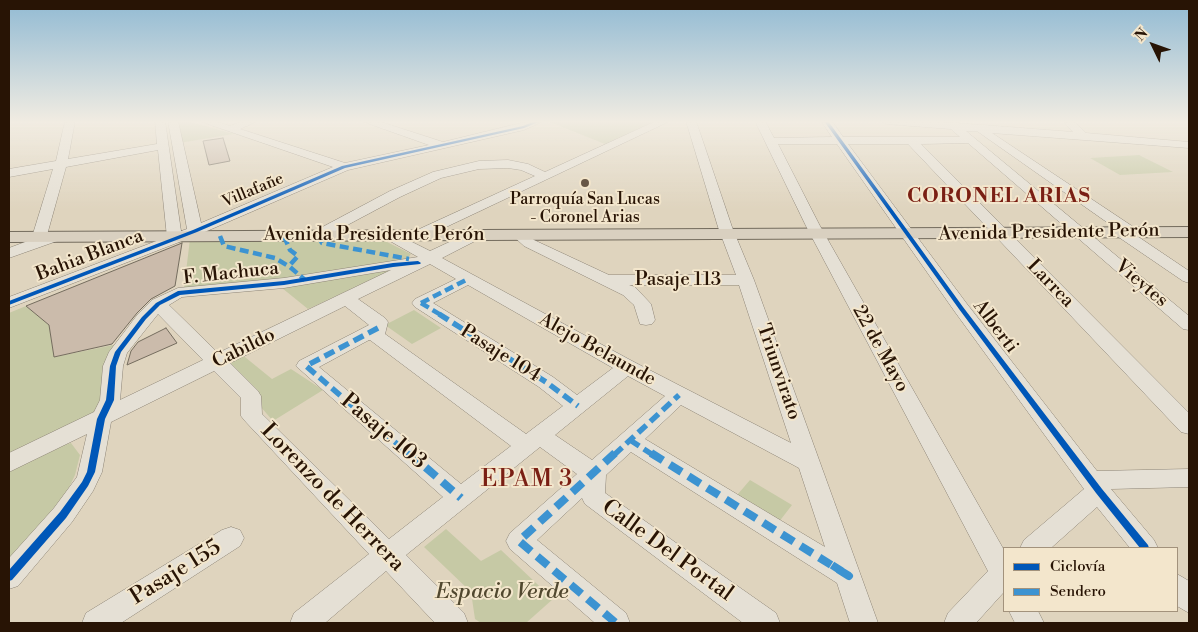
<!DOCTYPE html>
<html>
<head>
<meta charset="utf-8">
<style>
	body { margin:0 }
	#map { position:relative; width:1198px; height:632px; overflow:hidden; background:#dfd4be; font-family:"Libre Bodoni",serif }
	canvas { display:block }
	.frame { position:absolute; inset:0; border:10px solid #281405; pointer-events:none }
	.legend { position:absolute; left:1003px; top:547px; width:175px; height:65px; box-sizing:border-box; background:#f3e6cc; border:1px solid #a2927c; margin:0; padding:6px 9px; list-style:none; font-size:15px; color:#281405 }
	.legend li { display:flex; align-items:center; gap:10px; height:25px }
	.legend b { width:25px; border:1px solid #a2927c }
	.north { position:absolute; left:1128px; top:20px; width:50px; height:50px; -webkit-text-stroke:4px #f3e6cc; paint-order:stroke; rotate:312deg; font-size:14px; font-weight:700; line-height:20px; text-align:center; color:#281405 }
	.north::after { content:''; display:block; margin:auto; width:18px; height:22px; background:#281405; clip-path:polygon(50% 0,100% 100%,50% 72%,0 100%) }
</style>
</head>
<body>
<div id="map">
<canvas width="1198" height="632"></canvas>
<div class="frame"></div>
<ul class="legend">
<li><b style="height:6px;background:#0057b8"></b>Ciclovía</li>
<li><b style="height:6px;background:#3c93d1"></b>Sendero</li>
</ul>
<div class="north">N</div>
</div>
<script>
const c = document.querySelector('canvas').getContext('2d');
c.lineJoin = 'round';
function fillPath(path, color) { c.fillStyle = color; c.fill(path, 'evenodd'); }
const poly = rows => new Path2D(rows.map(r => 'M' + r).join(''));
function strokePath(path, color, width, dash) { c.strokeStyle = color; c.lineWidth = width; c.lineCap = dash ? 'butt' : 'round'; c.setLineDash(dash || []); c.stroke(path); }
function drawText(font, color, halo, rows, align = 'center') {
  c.font = font + ' "Libre Bodoni",serif'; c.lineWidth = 4; c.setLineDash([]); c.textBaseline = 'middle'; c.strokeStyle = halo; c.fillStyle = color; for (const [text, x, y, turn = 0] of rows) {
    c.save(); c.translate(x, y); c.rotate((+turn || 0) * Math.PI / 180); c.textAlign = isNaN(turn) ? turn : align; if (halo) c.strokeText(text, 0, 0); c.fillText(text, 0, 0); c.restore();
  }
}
fillPath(poly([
	[173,121,188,121,234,134,179,143],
	[547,121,656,121,605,144],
	[1139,155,1173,172,1120,175,1090,158],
	[377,237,411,254,406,260,285,279,184,288,190,239],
	[401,266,308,309,282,288],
	[26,306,49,325,55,357,118,344,99,413,9,453,9,313],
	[414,310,441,328,412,344,385,325],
	[240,353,272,379,291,369,323,390,273,421,222,362],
	[71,443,80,455,75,475,64,498,9,566,9,469,50,448],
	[750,480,792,505,775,527,732,501],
	[446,529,481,561,501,550,553,599,526,623,481,623,475,619,471,592,424,547]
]), '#c6c9a5');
const building = poly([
	[223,138,230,161,209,165,203,141,223,138],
	[182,243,175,286,151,299,137,313,112,344,54,357,49,325,26,306,182,243],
	[166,328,177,343,127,365,131,351,138,342,166,328]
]);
fillPath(building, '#cbbbab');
strokePath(building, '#746c5e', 1);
const minor = poly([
	[65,121,75,121,68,159,157,144,155,121,165,121,181,231,187,229,168,121,178,121,201,223,333,167,199,121,216,121,230,126,242,121,258,121,240,129,345,163,429,145,361,121,378,121,443,142,529,121,544,121,524,130,348,170,200,234,9,308,9,297,167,237,158,150,66,167,47,235,57,235,59,238,57,241,9,258,9,248,33,239,32,237,53,169,9,177,9,169,56,161,65,121],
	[656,121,670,121,425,237,420,238,415,237,413,234,415,231,535,176,521,170,508,168,479,169,441,178,400,197,323,238,313,238,311,235,313,232,390,191,433,172,479,161,508,160,528,164,545,172,656,121],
	[686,121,696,121,732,227,754,280,878,623,850,623,837,583,631,452,606,475,605,493,776,613,780,623,743,623,585,504,582,498,537,540,626,613,630,623,595,623,510,549,506,541,510,533,577,474,540,447,406,555,464,613,468,623,435,623,386,571,325,623,290,623,294,613,369,554,245,421,241,416,241,398,214,371,111,422,102,472,93,491,72,522,18,586,9,589,9,558,54,508,77,477,87,434,9,472,9,453,94,412,100,400,103,366,109,352,138,314,152,300,178,288,284,278,418,257,383,237,381,234,383,231,388,230,430,251,473,231,483,231,485,234,483,237,442,258,634,362,791,443,739,285,629,285,635,287,651,304,655,320,652,324,646,325,640,324,634,305,623,295,524,246,511,234,513,231,518,230,523,231,534,240,609,275,736,275,718,227,686,121],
	[430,264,456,279,415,299,412,303,415,307,539,387,563,406,526,434,385,334,388,322,385,318,358,299,430,264],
	[391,270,218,353,169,305,182,297,284,288,391,270],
	[468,285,613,368,577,395,553,377,433,303,468,285],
	[345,306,369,325,299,361,296,366,443,497,389,539,262,414,261,396,258,391,230,363,345,306],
	[158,314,203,360,120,400,123,366,127,353,158,314],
	[369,340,370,340,511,446,461,484,319,367,369,340],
	[628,376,665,396,592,460,555,435,628,376],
	[681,405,799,468,825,547,645,439,681,405],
	[755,121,765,121,774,138,832,137,821,121,832,121,843,137,960,137,951,129,886,124,881,121,931,121,1073,132,1063,121,1074,121,1086,133,1189,142,1189,148,992,133,1138,230,1140,233,1137,236,1189,271,1189,283,1183,281,1117,236,1115,233,1118,230,977,131,966,131,1189,316,1189,330,1183,329,968,143,921,144,1189,413,1189,434,1181,432,908,144,848,144,967,304,1097,471,1189,469,1189,487,1111,489,1154,540,1158,548,1130,548,1097,507,1051,548,1020,548,1024,540,1084,489,955,312,837,144,778,144,820,226,1004,550,1004,592,976,623,944,623,948,613,988,571,806,226,755,121],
	[231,527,240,530,244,538,240,546,121,623,82,623,86,613,222,530,231,527],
	[1177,574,1189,581,1189,613,1177,606,1177,574],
	[1009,611,1038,611,1044,623,1015,623,1009,611]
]);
const major = poly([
	[1189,227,1189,237,9,242,9,232,1189,227]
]);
strokePath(minor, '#8e8577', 1);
strokePath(major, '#746c5e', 2);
fillPath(minor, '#e5e0d5');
fillPath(major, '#d9d0c0');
strokePath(poly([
	[318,235,322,243,409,259],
	[220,236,224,246,275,258,290,267,305,280],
	[284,236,290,250,298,256,289,266],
	[421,303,441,315],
	[421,303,468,279]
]), '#3c93d1', 4.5, [9, 4.5]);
strokePath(poly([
	[439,314,546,382,578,406],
	[378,328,306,366,410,455],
	[630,440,653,455],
	[614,455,679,395]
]), '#3c93d1', 5.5, [11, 5.5]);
strokePath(poly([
	[409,453,461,498],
	[615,453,519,541,616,623],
	[651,453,849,576,832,565]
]), '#3c93d1', 8, [14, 8]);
fillPath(poly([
	[535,121,541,121,524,128,345,168,197,232,9,305,9,301,193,230,342,166,523,126,535,121],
	[824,121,828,121,963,307,1102,489,1148,545,1149,548,1140,548,1096,493,959,309,824,121],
	[418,261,421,263,420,264,393,267,284,285,180,295,160,305,146,319,121,352,116,366,114,400,105,419,95,472,88,486,66,518,12,580,9,581,9,570,60,512,82,482,87,472,97,419,106,400,110,366,115,352,142,317,156,303,178,291,284,281,393,263,418,261]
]), '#0057b8');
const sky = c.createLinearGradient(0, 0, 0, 210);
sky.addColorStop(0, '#91bad3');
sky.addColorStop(0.58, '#f1ece2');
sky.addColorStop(1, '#f1ece200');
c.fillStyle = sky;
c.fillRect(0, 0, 1198, 210);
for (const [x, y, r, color] of [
	[585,183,5,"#685746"]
]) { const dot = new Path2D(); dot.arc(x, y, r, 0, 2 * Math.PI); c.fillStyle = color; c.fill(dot); strokePath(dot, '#f3e6cc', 2); }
drawText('16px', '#281405', '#f3e6cc', [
	["Villafañe",253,191,-23]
]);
drawText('16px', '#281405', '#f3e6cc', [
	["Parroquía San Lucas",585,200],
	["- Coronel Arias",585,218]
]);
drawText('19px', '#281405', '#f3e6cc', [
	["Avenida Presidente Perón",1049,233,-1],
	["Avenida Presidente Perón",374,235],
	["Bahia Blanca",90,256,-21],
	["F. Machuca",231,274,-6],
	["Pasaje 113",678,280],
	["Larrea",1050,284,46],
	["Vieytes",1141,284,40],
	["Alberti",995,327,53],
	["Cabildo",244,349,-26],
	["22 de Mayo",880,349,61],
	["Alejo Belaunde",597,350,29],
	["Pasaje 104",500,354,32],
	["Triunvirato",778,372,71]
]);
c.letterSpacing = '1px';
drawText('bold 20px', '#7a1f14', '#f3e6cc', [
	["CORONEL ARIAS",999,197]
]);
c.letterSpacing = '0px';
drawText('22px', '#281405', '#f3e6cc', [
	["Pasaje 103",383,432,40],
	["Lorenzo de Herrera",332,498,46],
	["Calle Del Portal",667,551,36],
	["Pasaje 155",176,573,-32]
]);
drawText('italic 22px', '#51482f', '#f3e6cc', [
	["Espacio Verde",502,593]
]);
c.letterSpacing = '1px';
drawText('24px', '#7a1f14', '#f3e6cc', [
	["EPAM 3",527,480]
]);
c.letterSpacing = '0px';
</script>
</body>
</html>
